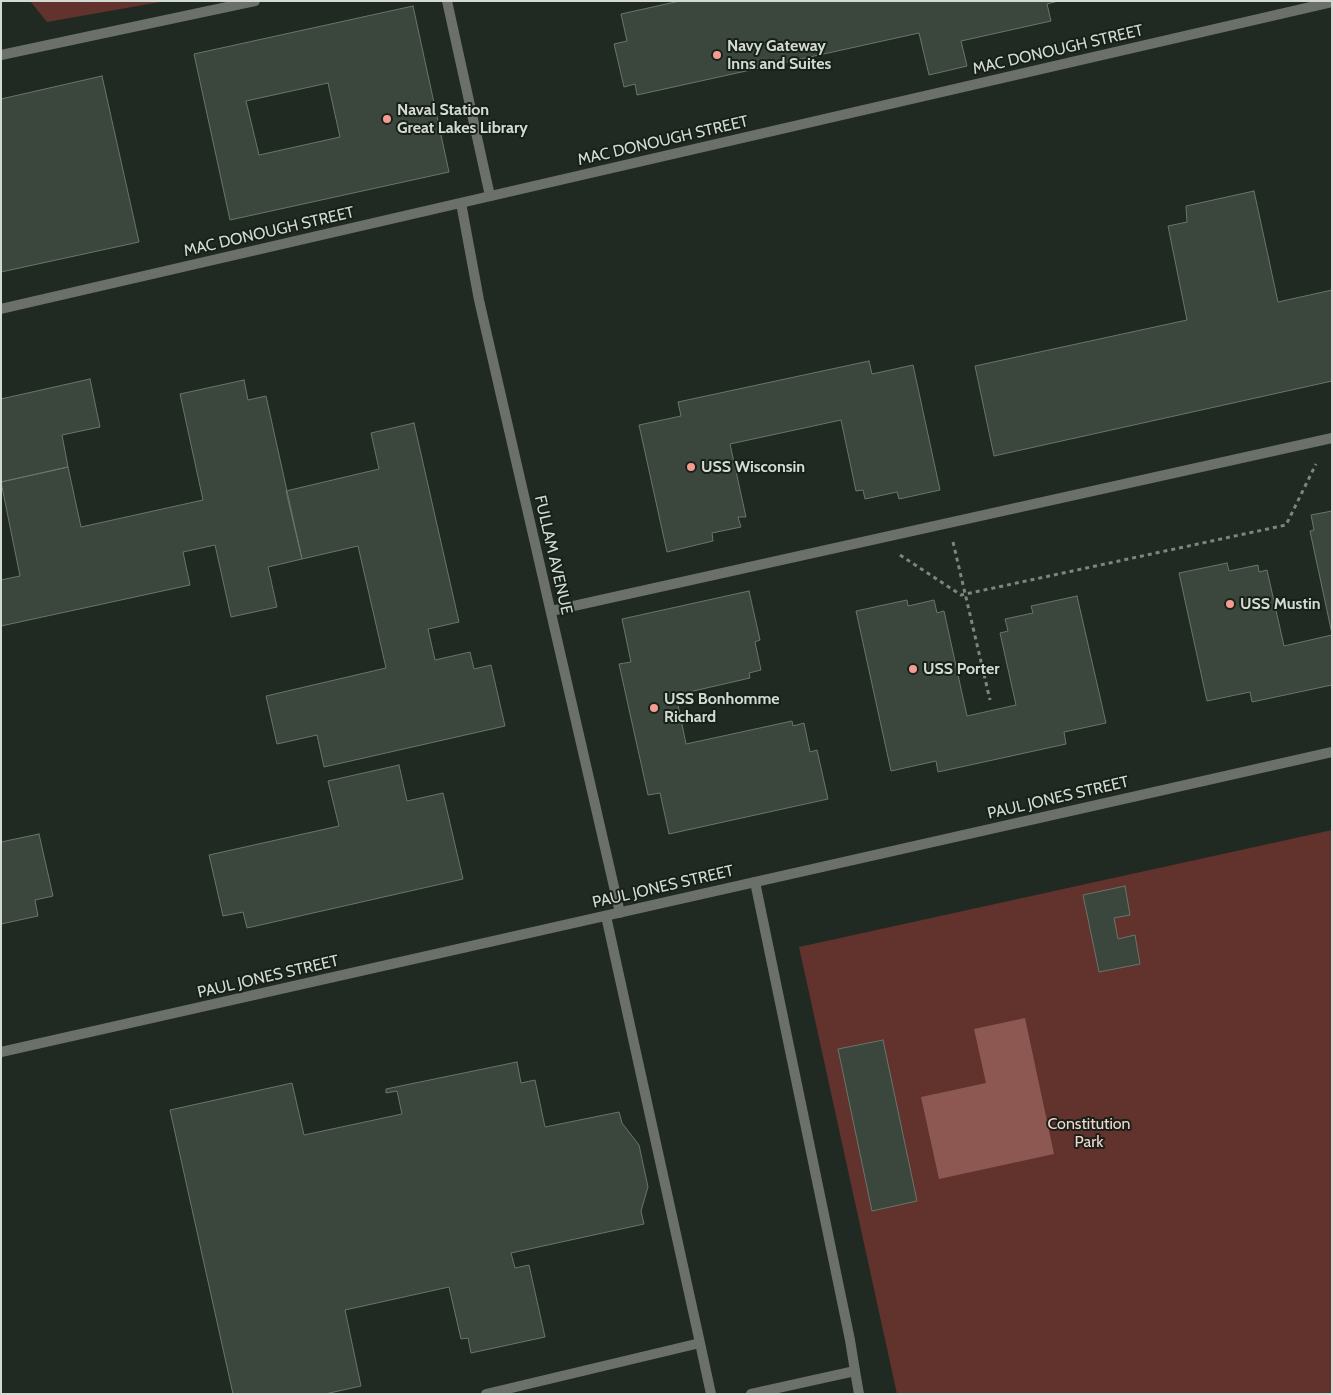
<!DOCTYPE html>
<html>
<head>
<meta charset="utf-8">
<style>
	body { margin:0 }
	#map { position:relative; width:1333px; height:1395px; overflow:hidden; background:#202a22; font-family:Cabin,sans-serif }
	canvas { display:block }
	.frame { position:absolute; inset:0; border:2px solid #d3dad4; pointer-events:none }
</style>
</head>
<body>
<div id="map">
<canvas width="1333" height="1395"></canvas>
<div class="frame"></div>
</div>
<script>
const c = document.querySelector('canvas').getContext('2d');
c.lineJoin = 'round';
function fillPath(path, color) { c.fillStyle = color; c.fill(path, 'evenodd'); }
const poly = rows => new Path2D(rows.map(r => 'M' + r).join(''));
function strokePath(path, color, width, dash) { c.strokeStyle = color; c.lineWidth = width; c.lineCap = dash ? 'butt' : 'round'; c.setLineDash(dash || []); c.stroke(path); }
function drawText(font, color, halo, rows, align = 'center') {
  c.font = font + ' Cabin,sans-serif'; c.lineWidth = 4; c.setLineDash([]); c.textBaseline = 'middle'; c.strokeStyle = halo; c.fillStyle = color; for (const [text, x, y, turn = 0] of rows) {
    c.save(); c.translate(x, y); c.rotate((+turn || 0) * Math.PI / 180); c.textAlign = isNaN(turn) ? turn : align; if (halo) c.strokeText(text, 0, 0); c.fillText(text, 0, 0); c.restore();
  }
}
fillPath(poly([
	[30,1,166,1,47,22],
	[1332,830,1332,1394,897,1394,799,947]
]), '#62322d');
fillPath(poly([
	[1025,1018,1054,1154,939,1179,921,1097,986,1083,974,1029]
]), '#8e5852');
const building = poly([
	[680,1,1058,1,1047,4,1051,21,961,41,967,66,929,75,919,33,637,95,635,84,624,87,614,44,627,41,621,14,680,1],
	[413,6,449,172,230,220,194,54,413,6],
	[328,83,340,137,259,155,246,101,328,83],
	[102,76,139,242,1,272,1,99,102,76],
	[1254,191,1278,302,1332,290,1332,381,994,456,975,366,1187,320,1168,226,1187,222,1186,206,1254,191],
	[869,361,872,374,913,365,940,490,899,499,897,492,865,499,863,490,856,491,841,420,730,444,746,517,738,517,741,527,712,533,713,541,667,552,639,425,681,416,678,402,869,361],
	[90,379,100,427,62,435,68,467,1,482,1,399,90,379],
	[244,380,248,400,266,396,302,559,268,567,277,607,231,617,215,545,183,552,190,585,1,626,1,580,20,576,1,482,68,467,81,527,203,500,180,394,244,380],
	[414,423,459,622,428,629,435,660,470,652,474,669,491,665,505,726,324,767,317,735,277,744,266,696,386,668,358,546,302,559,286,491,379,469,371,433,414,423],
	[1332,511,1332,634,1310,531,1314,530,1311,515,1332,511],
	[1227,563,1229,571,1258,565,1259,572,1267,570,1284,646,1332,635,1332,685,1252,702,1250,692,1207,701,1179,573,1227,563],
	[749,591,760,640,755,642,761,670,749,673,750,678,676,695,686,744,792,721,793,726,804,723,810,752,817,750,828,799,669,834,660,793,648,795,619,664,631,662,622,619,749,591],
	[1077,596,1106,723,1064,732,1066,744,938,772,936,761,891,771,856,611,907,600,908,606,934,600,937,613,944,611,967,716,1016,705,1000,633,1008,631,1005,619,1033,613,1031,606,1077,596],
	[399,765,407,801,443,793,463,879,247,928,243,912,223,916,209,855,339,826,328,781,399,765],
	[39,834,53,896,35,900,38,916,1,924,1,842,39,834],
	[1125,886,1130,915,1114,918,1118,939,1135,935,1140,964,1099,972,1083,895,1125,886],
	[883,1040,917,1201,872,1211,838,1049,883,1040],
	[517,1062,521,1083,535,1080,545,1127,619,1112,622,1123,639,1145,648,1187,641,1211,644,1224,511,1253,515,1268,529,1265,545,1337,471,1353,468,1338,461,1339,449,1287,345,1310,361,1386,325,1394,233,1394,170,1110,292,1083,304,1135,402,1114,397,1091,386,1093,386,1089,517,1062]
]);
fillPath(building, '#3b473d');
strokePath(building, '#69756b', 1);
strokePath(poly([
	[953,542,990,700],
	[900,555,961,595,1286,525,1316,464]
]), '#7c857e', 3, [4, 4]);
strokePath(poly([
	[447,1,490,196],
	[1,55,255,1],
	[755,882,850,1340,855,1371],
	[606,916,700,1343],
	[486,1394,700,1343,711,1394]
]), '#6b706b', 10);
strokePath(poly([
	[551,611,1332,438]
]), '#6b706b', 10);
strokePath(poly([
	[461,203,479,300,620,913],
	[1,309,1332,2],
	[1,1052,1332,752],
	[751,1394,855,1371,859,1394]
]), '#6b706b', 10);
for (const [x, y, r, color] of [
	[717,55,5,"#f59c92"],
	[387,119,5,"#f59c92"],
	[691,467,5,"#f59c92"],
	[1230,604,5,"#f59c92"],
	[913,669,5,"#f59c92"],
	[654,708,5,"#f59c92"]
]) { const dot = new Path2D(); dot.arc(x, y, r, 0, 2 * Math.PI); c.fillStyle = color; c.fill(dot); strokePath(dot, '#172118', 2); }
drawText('bold 16px', '#d3dad4', '#172118', [
	["Navy Gateway",727,46],
	["Inns and Suites",727,64],
	["Naval Station",397,110],
	["Great Lakes Library",397,128],
	["USS Wisconsin",701,467],
	["USS Mustin",1240,604],
	["USS Porter",923,669],
	["USS Bonhomme",664,699],
	["Richard",664,717]
], 'left');
drawText('16px', '#d3dad4', '#172118', [
	["MAC DONOUGH STREET",1058,50,-13],
	["MAC DONOUGH STREET",663,141,-13],
	["MAC DONOUGH STREET",269,232,-13],
	["FULLAM AVENUE",553,555,77],
	["PAUL JONES STREET",1058,798,-13],
	["PAUL JONES STREET",663,887,-13],
	["PAUL JONES STREET",268,977,-13]
]);
drawText('16px', '#f8d4cf', '#172118', [
	["Constitution",1089,1124],
	["Park",1089,1142]
]);
</script>
</body>
</html>
